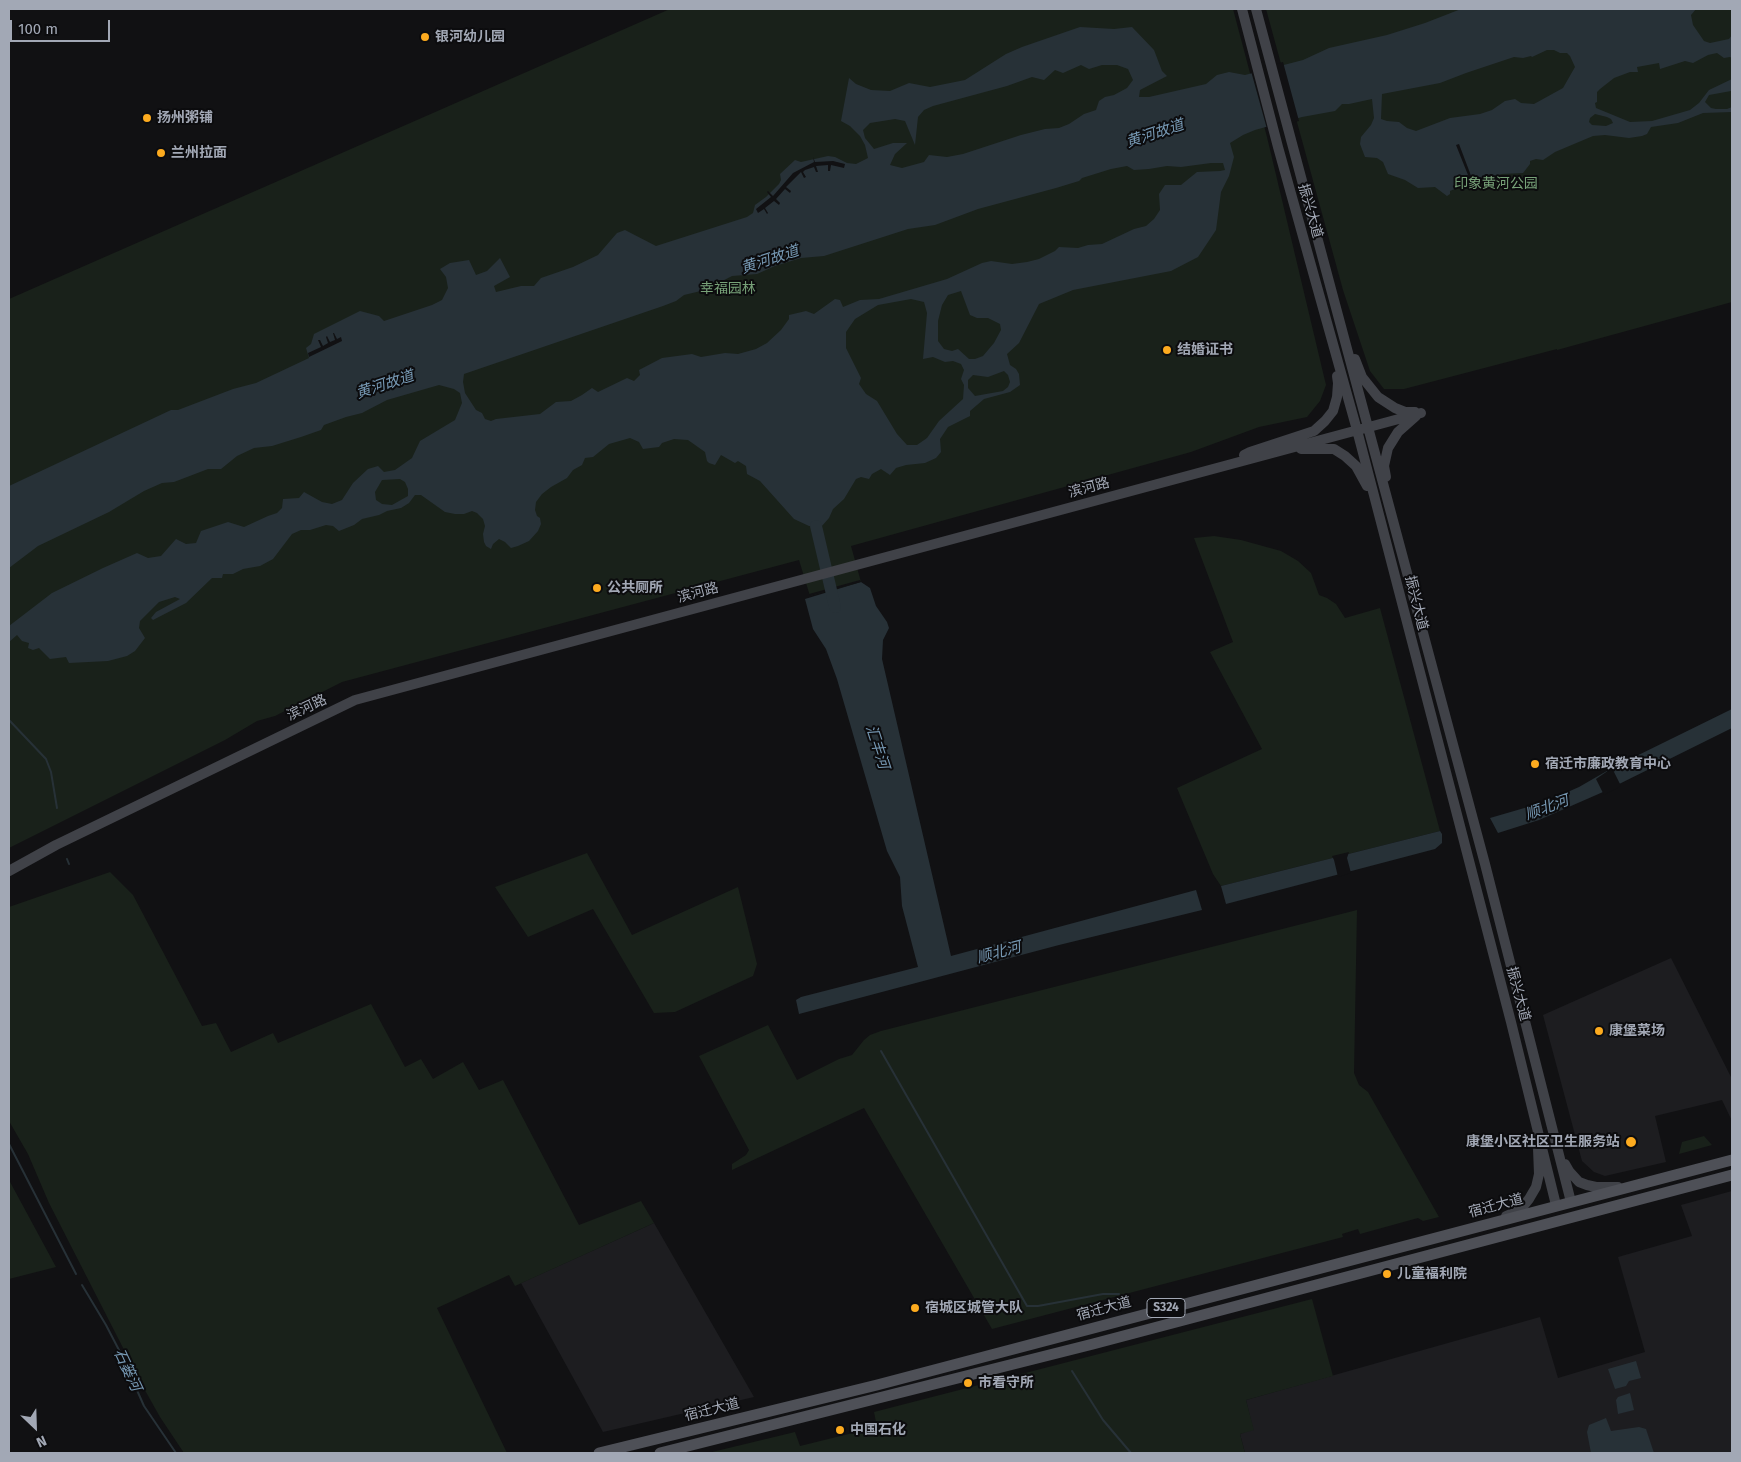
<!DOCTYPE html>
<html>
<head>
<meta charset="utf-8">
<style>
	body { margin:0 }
	#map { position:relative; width:1741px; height:1462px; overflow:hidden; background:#111113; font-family:"Fira Sans",sans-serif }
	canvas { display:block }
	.frame { position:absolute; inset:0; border:10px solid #a2a8b5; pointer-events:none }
	.north { position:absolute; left:10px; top:1402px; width:50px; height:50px; -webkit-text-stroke:4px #0c0c0e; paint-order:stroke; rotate:156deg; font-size:14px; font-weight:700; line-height:20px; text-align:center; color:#a2a8b5 }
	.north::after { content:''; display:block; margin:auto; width:18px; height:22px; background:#a2a8b5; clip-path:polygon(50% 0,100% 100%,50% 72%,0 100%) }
	.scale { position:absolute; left:10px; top:20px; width:100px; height:22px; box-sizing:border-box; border:2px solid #a2a8b5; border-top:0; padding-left:6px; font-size:15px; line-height:18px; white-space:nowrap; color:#a2a8b5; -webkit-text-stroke:4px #0c0c0e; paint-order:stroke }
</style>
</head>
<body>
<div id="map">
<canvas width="1741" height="1462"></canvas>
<div class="frame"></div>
<div class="north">N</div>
<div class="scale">100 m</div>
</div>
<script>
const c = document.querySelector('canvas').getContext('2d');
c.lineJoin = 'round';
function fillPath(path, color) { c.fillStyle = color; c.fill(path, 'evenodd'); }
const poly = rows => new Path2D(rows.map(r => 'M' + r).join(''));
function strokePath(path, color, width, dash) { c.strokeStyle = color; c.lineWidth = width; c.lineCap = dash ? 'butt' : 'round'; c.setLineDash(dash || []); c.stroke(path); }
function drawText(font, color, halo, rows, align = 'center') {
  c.font = font + ' "Fira Sans","Noto Sans SC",sans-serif'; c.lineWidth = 4; c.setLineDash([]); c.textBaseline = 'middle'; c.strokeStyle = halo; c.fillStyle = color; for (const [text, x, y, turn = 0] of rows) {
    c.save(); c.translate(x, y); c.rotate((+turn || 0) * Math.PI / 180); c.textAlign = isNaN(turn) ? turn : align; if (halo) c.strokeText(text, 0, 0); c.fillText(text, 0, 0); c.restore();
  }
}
fillPath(poly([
	[1671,958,1732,1079,1732,1121,1722,1100,1655,1116,1666,1162,1605,1176,1594,1172,1582,1161,1543,1015],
	[1732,1191,1732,1453,1245,1453,1240,1434,1253,1429,1246,1400,1540,1317,1558,1378,1645,1352,1618,1257,1692,1236,1681,1205],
	[654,1223,754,1397,603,1432,521,1283]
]), '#1d1d20');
fillPath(poly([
	[670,9,1233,9,1267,137,1326,385,1320,401,1307,417,1259,427,1191,452,851,546,861,582,810,596,799,560,342,682,275,716,257,721,225,740,9,848,9,299],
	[1266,9,1732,9,1732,302,1557,350,1557,349,1404,389,1384,389,1370,371,1343,290],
	[1214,536,1241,540,1281,551,1298,561,1311,573,1319,595,1327,598,1336,604,1345,618,1380,608,1440,831,1221,886,1213,874,1177,788,1262,749,1210,652,1233,642,1194,538],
	[587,853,632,935,738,887,756,960,757,964,753,976,675,1012,654,1013,593,909,528,937,495,887],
	[110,872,133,895,202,1026,216,1023,231,1052,273,1033,278,1043,371,1004,405,1067,421,1059,433,1079,463,1062,479,1090,503,1080,579,1225,641,1201,654,1223,515,1286,509,1275,437,1308,507,1453,184,1453,160,1417,142,1385,49,1203,28,1154,9,1121,9,907],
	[1357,910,1354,1073,1359,1085,1368,1092,1439,1217,1423,1221,1418,1218,1360,1234,1358,1229,1342,1234,1343,1237,992,1329,864,1108,732,1170,732,1164,746,1155,749,1150,699,1056,768,1025,797,1080,839,1059,852,1055,864,1040,870,1035,881,1031],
	[1704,1136,1712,1145,1679,1154,1682,1142],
	[9,1180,56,1267,9,1279],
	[1312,1299,1333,1376,1246,1400,1254,1430,1240,1434,1245,1453,708,1453,795,1432,800,1446,877,1427,874,1412]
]), '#19211a');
fillPath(poly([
	[1461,9,1696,9,1691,15,1693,25,1704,41,1710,43,1729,39,1732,35,1732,58,1730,57,1724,58,1717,53,1708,55,1693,63,1685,61,1660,69,1659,63,1637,67,1638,72,1630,72,1614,78,1600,89,1597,92,1597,102,1595,103,1596,108,1630,122,1652,121,1690,110,1699,103,1709,90,1732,79,1731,91,1709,95,1705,102,1711,108,1716,109,1727,109,1732,107,1732,112,1703,113,1678,123,1651,127,1647,134,1642,136,1629,138,1605,135,1593,136,1555,152,1543,160,1536,159,1530,161,1530,164,1523,173,1502,174,1473,181,1450,191,1450,194,1447,196,1435,187,1418,188,1405,180,1388,174,1383,162,1377,158,1365,157,1360,144,1361,137,1371,125,1374,118,1372,99,1349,104,1342,104,1335,111,1302,117,1255,130,1243,135,1230,143,1234,157,1229,176,1221,192,1216,230,1198,257,1171,271,1073,290,1039,304,1019,343,1007,354,1010,365,1016,369,1019,374,1020,385,1010,392,984,399,970,411,970,416,948,427,940,439,941,452,936,458,925,463,906,465,896,468,890,475,881,469,872,474,869,479,861,477,856,479,844,499,833,509,829,518,821,527,809,526,794,519,760,481,747,474,746,466,738,461,735,463,721,455,715,465,709,463,707,461,705,452,688,440,674,439,662,443,659,447,643,449,639,442,630,438,609,444,593,457,585,458,582,465,573,470,567,478,551,487,542,494,536,502,535,510,537,516,540,518,541,524,538,531,529,541,518,546,511,548,505,542,499,539,493,544,491,549,486,546,484,542,483,534,485,526,483,519,477,513,472,511,464,514,455,514,445,512,421,495,415,495,409,503,401,508,387,511,379,515,362,519,354,525,339,531,333,526,326,525,310,530,301,530,292,534,273,559,260,566,243,569,233,574,223,574,222,578,212,578,186,603,153,620,151,618,156,612,180,599,175,597,159,602,140,621,139,628,145,638,135,651,127,656,108,661,69,663,66,657,50,659,39,648,33,650,28,648,29,643,22,641,17,635,9,642,9,626,52,593,103,568,137,553,148,558,161,556,176,539,186,544,196,543,201,531,228,522,244,527,268,516,277,513,282,508,283,499,299,498,304,492,322,502,332,504,342,500,353,483,368,469,378,466,384,472,395,470,412,458,420,441,455,420,462,403,460,393,454,389,439,385,387,400,362,413,346,417,324,425,321,430,301,437,272,446,254,448,237,456,221,469,208,469,174,482,162,483,144,491,109,512,38,546,9,568,9,486,171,410,178,410,233,389,256,383,309,358,306,348,311,344,314,334,360,311,379,316,384,321,432,305,442,300,448,288,446,277,440,269,450,263,469,260,476,275,487,271,500,258,510,277,494,286,496,292,521,286,534,286,541,278,573,267,598,255,617,233,625,230,656,246,747,217,753,213,755,205,766,197,779,184,781,180,780,174,795,160,801,162,828,156,835,157,847,163,856,164,868,158,865,145,860,136,850,126,841,121,849,78,856,84,871,90,890,91,909,83,930,87,965,80,1006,54,1022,47,1080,27,1114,29,1132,27,1154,50,1162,71,1167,76,1140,90,1139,97,1149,97,1206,84,1217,75,1229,72,1245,75,1303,60,1329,48,1387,35,1425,23],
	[1547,50,1554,50,1560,53,1567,53,1570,56,1575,67,1563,88,1534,104,1521,103,1515,99,1505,101,1492,110,1480,114,1450,118,1416,131,1407,128,1399,122,1387,121,1381,119,1382,94,1440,83,1466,73,1514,57,1523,58,1531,56,1532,57],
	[1081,65,1089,69,1102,65,1117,65,1128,69,1133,80,1127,88,1114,95,1105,97,1099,101,1096,110,1084,114,1069,124,1059,128,1045,129,1021,135,963,154,947,157,929,155,924,162,902,168,890,165,895,154,907,143,893,143,874,149,865,138,863,130,870,123,895,119,905,121,915,145,918,117,924,110,933,106,1007,86,1032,77,1044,80,1055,70,1063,73],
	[1595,114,1607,117,1611,119,1613,123,1606,126,1592,125,1589,122,1590,118],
	[1211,163,1223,163,1225,170,1220,171,1197,172,1181,185,1165,185,1159,194,1160,210,1154,219,1146,226,1134,229,1102,244,1088,245,1078,248,1059,247,1055,251,1039,259,1027,262,1012,264,991,261,982,263,947,279,879,299,860,300,843,307,840,300,835,299,814,314,806,311,789,315,789,319,781,330,767,343,756,349,738,354,725,353,701,357,692,354,662,358,639,370,640,375,634,381,627,378,598,392,592,388,582,395,571,401,556,402,540,414,496,419,491,421,485,419,482,413,476,410,465,393,463,382,464,374,663,306,676,301,684,295,705,290,732,276,757,274,775,266,801,258,824,256,908,229,935,225,978,209,1056,188,1079,181,1082,178,1111,169,1127,166,1134,170,1149,169,1167,166,1181,167],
	[961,291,970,315,977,318,988,318,1000,324,1001,330,994,343,983,356,975,359,969,359,958,349,952,351,944,349,938,341,938,321,942,305,948,295],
	[911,299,924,302,927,313,923,359,933,357,945,362,953,361,961,364,964,370,961,379,964,385,963,399,939,421,927,438,917,445,907,445,897,434,877,401,866,394,859,384,861,378,846,348,846,332,855,319,878,305],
	[1004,371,1008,375,1010,382,1008,387,1003,391,975,396,968,388,968,380,973,375,988,377],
	[400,479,405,482,408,489,408,496,392,505,382,504,376,500,375,492,382,480],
	[861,582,870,588,876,606,887,622,889,628,883,640,882,659,951,956,1196,890,1202,910,1059,945,799,1014,796,1000,801,997,918,967,902,906,900,877,887,851,837,679,826,649,813,629,805,599],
	[1732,709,1732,728,1603,792,1539,820,1498,833,1490,818,1545,802,1579,787,1612,768],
	[1440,831,1442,834,1442,843,1435,849,1226,904,1221,886],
	[1636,1361,1641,1378,1629,1381,1626,1386,1615,1389,1608,1369],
	[1630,1393,1634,1410,1618,1414,1616,1400,1618,1397],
	[1606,1418,1611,1431,1639,1427,1646,1429,1654,1453,1591,1453,1587,1432,1589,1425]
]), '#273137');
fillPath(poly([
	[1283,62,1299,121,1267,129,1251,71],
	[1459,144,1473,181,1456,189,1455,187,1458,184,1470,180,1456,145],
	[813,157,815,162,833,161,845,164,844,168,831,165,830,171,828,171,828,165,816,166,818,172,816,172,814,167,805,170,803,172,806,177,804,178,801,172,786,187,791,191,790,193,785,189,776,199,780,203,779,205,774,201,765,208,768,213,767,214,764,209,758,213,756,209,771,197,767,192,768,191,773,196,793,173,814,162],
	[333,333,334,333,337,339,341,337,342,341,309,357,308,353,321,347,318,340,320,340,323,346,328,343,326,337,327,336,330,342,335,340],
	[860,580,861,582,810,596,809,594],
	[1612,768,1621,786,1604,795,1596,779],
	[1349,852,1347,858,1351,873,1338,877,1334,860,1332,856]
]), '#111113');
strokePath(poly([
	[9,720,46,759,51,772,57,808],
	[67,859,69,864],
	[881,1051,1027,1306,1038,1306,1103,1294,1119,1294],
	[9,1144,76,1274],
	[82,1285,106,1325,120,1352,144,1406,176,1453],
	[1072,1371,1103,1420,1131,1453]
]), '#273137', 2);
strokePath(poly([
	[816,526,835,607]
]), '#273137', 12);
strokePath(poly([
	[1242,9,1278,147,1357,430,1511,1022,1556,1205],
	[1256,9,1485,864,1571,1202],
	[1355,359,1362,377,1378,397,1395,408,1405,412,1415,412],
	[1301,449,1334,449,1345,456,1356,466,1367,486],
	[1244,455,1250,452,1314,431,1325,421,1333,411,1337,397,1338,383,1337,376],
	[1386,477,1384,466,1388,448,1398,432,1416,416],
	[9,871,56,845,355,700,1421,413],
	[1565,1164,1569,1171,1579,1182,1587,1185,1596,1187,1618,1187],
	[1506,1216,1520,1210,1529,1199,1536,1187,1539,1174,1538,1148]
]), '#404248', 10);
strokePath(poly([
	[599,1453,877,1385,1732,1160],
	[660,1453,1093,1344,1732,1175]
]), '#4e5057', 11);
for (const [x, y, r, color] of [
	[425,37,5,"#fdab1f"],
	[147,118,5,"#fdab1f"],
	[161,153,5,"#fdab1f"],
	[1167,350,5,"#fdab1f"],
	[597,588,5,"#fdab1f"],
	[1535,764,5,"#fdab1f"],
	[1599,1031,5,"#fdab1f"],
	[1631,1142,6,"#fdab1f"],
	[1387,1274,5,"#fdab1f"],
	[915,1308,5,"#fdab1f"],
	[968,1383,5,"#fdab1f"],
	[840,1430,5,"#fdab1f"]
]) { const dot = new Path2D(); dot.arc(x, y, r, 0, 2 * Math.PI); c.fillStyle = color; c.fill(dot); strokePath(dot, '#0c0c0e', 2); }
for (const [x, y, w] of [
	[1166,1308,38]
]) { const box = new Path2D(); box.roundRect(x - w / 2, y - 9.5, w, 19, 4); c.fillStyle = '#0c0c0e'; c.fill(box); strokePath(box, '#a2a8b5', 1); }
drawText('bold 12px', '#a2a8b5', null, [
	["S324",1166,1308]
]);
drawText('bold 14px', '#a2a8b5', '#0c0c0e', [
	["银河幼儿园",435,37],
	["扬州粥铺",157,118],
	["兰州拉面",171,153],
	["结婚证书",1177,350],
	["公共厕所",607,588],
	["宿迁市廉政教育中心",1545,764],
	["康堡菜场",1609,1031],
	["康堡小区社区卫生服务站",1620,1142,"right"],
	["儿童福利院",1397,1274],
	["宿城区城管大队",925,1308],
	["市看守所",978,1383],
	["中国石化",850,1430]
], 'left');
drawText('14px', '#77a178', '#0c0c0e', [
	["印象黄河公园",1496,184],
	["幸福园林",728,289]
]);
drawText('14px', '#a2a8b5', '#0c0c0e', [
	["振兴大道",1310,211,74],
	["滨河路",1089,488,-15],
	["滨河路",698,593,-15],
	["振兴大道",1416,603,76],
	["滨河路",307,708,-25],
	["振兴大道",1518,994,75],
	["宿迁大道",1496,1206,-15],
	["宿迁大道",1104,1309,-15],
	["宿迁大道",712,1410,-14]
]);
drawText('italic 15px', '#7698b3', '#0c0c0e', [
	["黄河故道",1155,134,-18],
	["黄河故道",770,260,-18],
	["黄河故道",385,385,-18],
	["汇丰河",877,747,72],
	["顺北河",1547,808,-20],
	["顺北河",999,953,-15],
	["石篓河",127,1370,65]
]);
</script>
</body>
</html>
